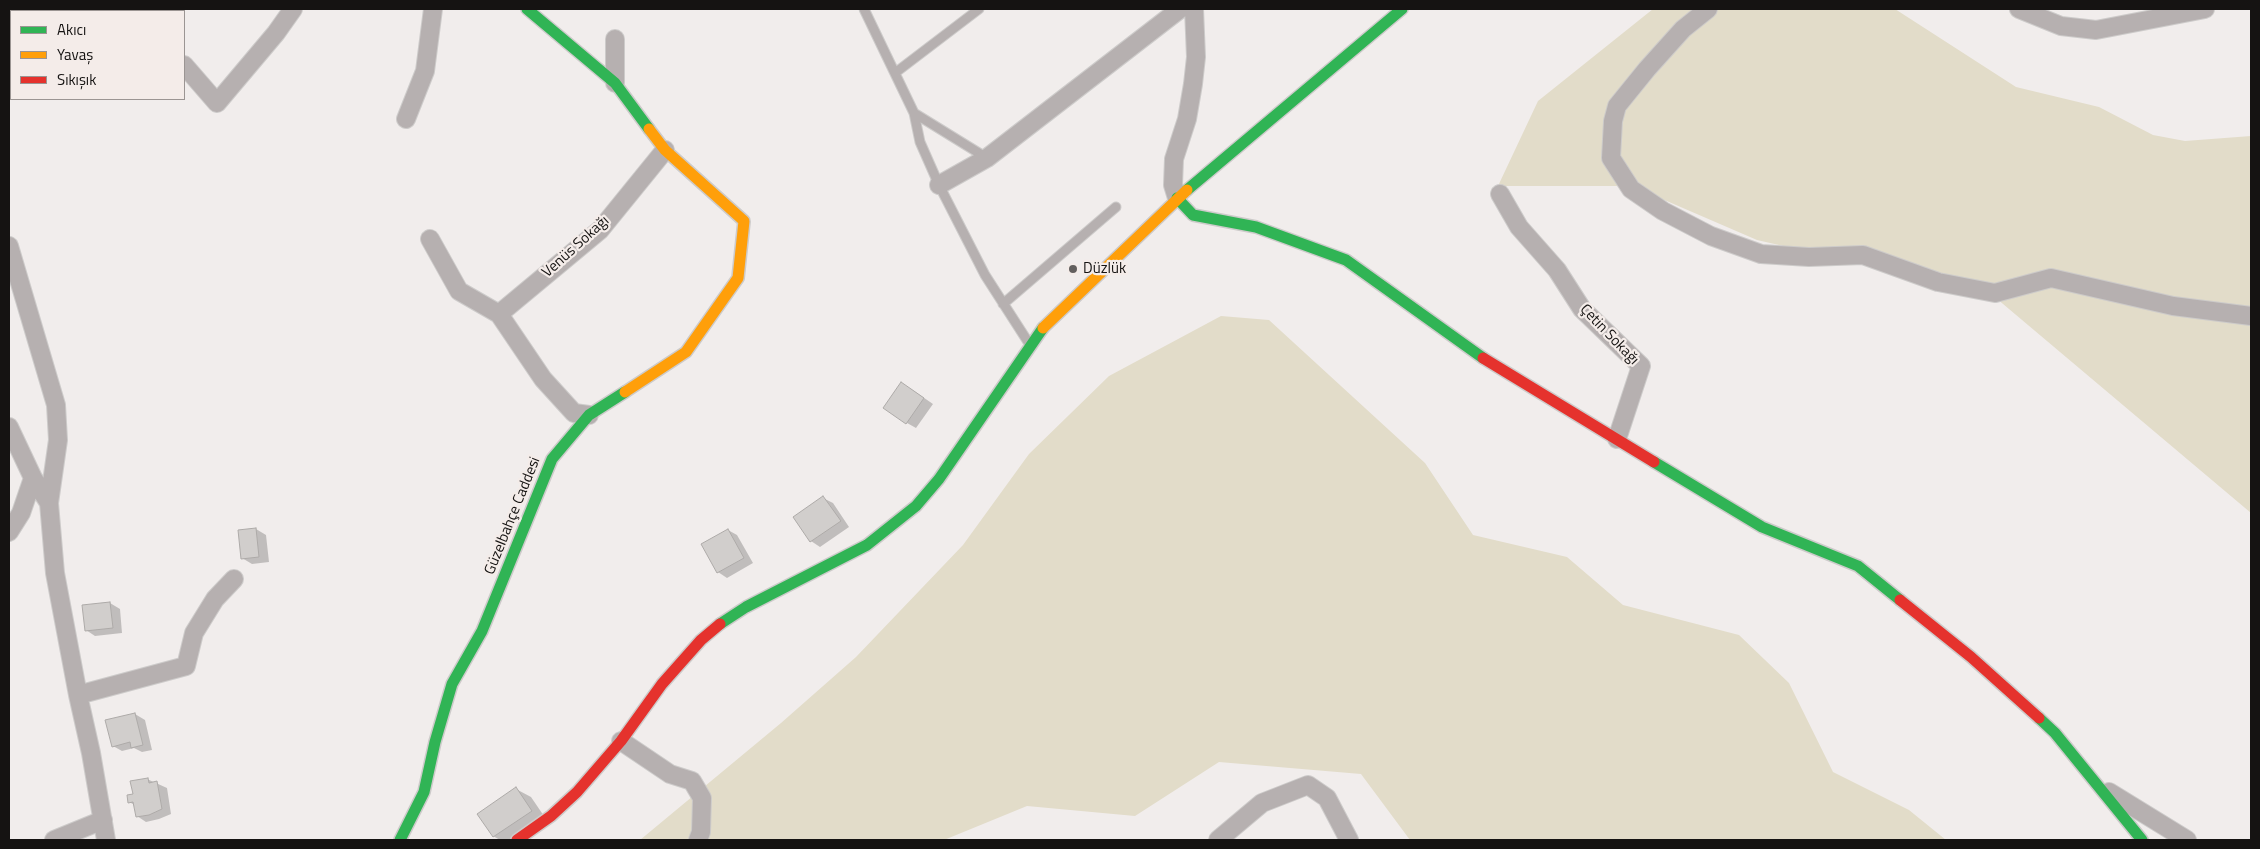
<!DOCTYPE html>
<html>
<head>
<meta charset="utf-8">
<style>
	body { margin:0 }
	#map { position:relative; width:2260px; height:849px; overflow:hidden; background:#f1edec; font-family:"Titillium Web",sans-serif }
	canvas { display:block }
	.frame { position:absolute; inset:0; border:10px solid #151312; pointer-events:none }
	.legend { position:absolute; left:10px; top:10px; width:175px; height:90px; box-sizing:border-box; background:#f4ece9; border:1px solid #9b9593; margin:0; padding:6px 9px; list-style:none; font-size:15px; color:#151312 }
	.legend li { display:flex; align-items:center; gap:10px; height:25px }
	.legend b { width:25px; border:1px solid #9b9593 }
</style>
</head>
<body>
<div id="map">
<canvas width="2260" height="849"></canvas>
<div class="frame"></div>
<ul class="legend">
<li><b style="height:6px;background:#30b455"></b>Akıcı</li>
<li><b style="height:6px;background:#ff9f0a"></b>Yavaş</li>
<li><b style="height:6px;background:#e5322d"></b>Sıkışık</li>
</ul>
</div>
<script>
const c = document.querySelector('canvas').getContext('2d');
c.lineJoin = 'round';
function fillPath(path, color) { c.fillStyle = color; c.fill(path, 'evenodd'); }
const poly = rows => new Path2D(rows.map(r => 'M' + r).join(''));
function strokePath(path, color, width, dash) { c.strokeStyle = color; c.lineWidth = width; c.lineCap = dash ? 'butt' : 'round'; c.setLineDash(dash || []); c.stroke(path); }
function drawText(font, color, halo, rows, align = 'center') {
  c.font = font + ' "Titillium Web",sans-serif'; c.lineWidth = 4.5; c.setLineDash([]); c.textBaseline = 'middle'; c.strokeStyle = halo; c.fillStyle = color; for (const [text, x, y, turn = 0] of rows) {
    c.save(); c.translate(x, y); c.rotate((+turn || 0) * Math.PI / 180); c.textAlign = isNaN(turn) ? turn : align; if (halo) c.strokeText(text, 0, 0); c.fillText(text, 0, 0); c.restore();
  }
}
fillPath(poly([
	[1653,9,1895,9,2016,87,2099,107,2153,135,2185,141,2251,136,2251,513,1990,293,1757,240,1632,186,1498,186,1538,101],
	[1221,316,1269,320,1425,463,1473,535,1567,557,1623,605,1739,635,1789,683,1833,772,1909,810,1946,840,1410,840,1361,774,1219,762,1135,816,1027,806,944,840,640,840,781,723,856,657,963,545,1029,454,1109,376]
]), '#e2dcc9');
fillPath(poly([
	[911,389,933,404,916,428,907,423],
	[823,498,833,503,849,527,820,547,811,541],
	[256,529,266,535,269,562,252,564,242,558,239,531],
	[728,530,737,535,753,563,727,578,718,572],
	[110,603,120,609,122,633,95,636,86,630,83,606],
	[135,714,145,720,152,750,142,752,134,748,122,751,113,746],
	[147,779,167,788,171,814,159,819,146,822,137,816,135,805,129,802],
	[516,789,531,797,546,819,514,840,500,840,493,836]
]), '#0003');
const building = poly([
	[901,382,924,398,906,424,883,408,901,382],
	[823,496,841,521,810,542,793,517,823,496],
	[256,528,259,557,241,559,238,530,256,528],
	[728,529,744,558,717,573,701,544,728,529],
	[110,602,113,628,85,631,82,605,110,602],
	[135,713,143,745,131,748,130,742,112,747,105,720,135,713],
	[148,778,149,783,157,781,162,809,149,815,136,817,133,802,128,803,127,795,133,794,130,781,148,778],
	[516,787,532,811,493,837,477,814,516,787]
]);
fillPath(building, '#d1cecc');
strokePath(building, '#adaaa8', 1);
const lane = poly([
	[864,9,914,113,920,142,939,185,985,275,1030,345],
	[895,73,979,9],
	[914,113,987,158],
	[1003,304,1116,207]
]);
const street = poly([
	[130,9,133,11],
	[1708,9,1683,29,1647,69,1617,106,1613,121,1611,158,1631,189,1663,211,1711,236,1761,254,1809,257,1863,255,1938,282,1995,293,2051,278,2173,306,2251,316],
	[2019,9,2061,26,2096,30,2205,9],
	[184,65,217,103,276,33,293,9],
	[615,83,615,39],
	[406,119,425,71,433,9],
	[939,185,987,158,1180,9],
	[1500,194,1519,227,1557,270,1582,309,1641,366,1617,439],
	[1177,198,1173,185,1174,159,1187,119,1193,84,1196,57,1194,9],
	[430,239,459,291,499,314,543,379,574,413,589,415],
	[9,246,56,405,58,440,49,503],
	[499,314,600,230,665,150],
	[9,427,33,478,21,513,9,532],
	[33,478,49,503,55,573,78,695,91,753,106,840],
	[78,695,186,666,194,633,215,599,234,579],
	[621,741,670,774,692,781,702,798,701,832,698,840],
	[2109,792,2187,840],
	[54,840,103,820],
	[1218,840,1262,803,1308,785,1327,798,1349,840]
]);
const fast = poly([
	[527,9,615,83,649,129],
	[1187,190,1402,9],
	[1177,198,1193,215,1256,227,1346,260,1483,358],
	[1654,462,1762,527,1858,566,1900,600],
	[720,624,746,607,867,545,916,506,939,479,1043,328],
	[2039,718,2055,733,2142,840],
	[400,840,424,792,435,742,452,684,482,631,552,459,589,415,625,392]
]);
const slow = poly([
	[1043,328,1187,190],
	[625,392,686,352,738,278,744,221,665,150,649,129]
]);
const jam = poly([
	[1483,358,1654,462],
	[1900,600,1971,657,2039,718],
	[517,840,551,816,577,792,621,741,662,684,701,640,720,624]
]);
strokePath(lane, '#cdcbca', 11);
strokePath(street, '#cdcbca', 20);
strokePath(fast, '#cdcbca', 14);
strokePath(slow, '#cdcbca', 14);
strokePath(jam, '#cdcbca', 14);
strokePath(lane, '#b6b0b0', 9);
strokePath(street, '#b6b0b0', 18);
strokePath(fast, '#30b455', 11);
strokePath(slow, '#ff9f0a', 11);
strokePath(jam, '#e5322d', 11);
for (const [x, y, r, color] of [
	[1073,269,5,"#625f5e"]
]) { const dot = new Path2D(); dot.arc(x, y, r, 0, 2 * Math.PI); c.fillStyle = color; c.fill(dot); strokePath(dot, '#f4ece9', 2); }
drawText('15px', '#151312', '#f4ece9', [
	["Venüs Sokağı",576,247,-42],
	["Çetin Sokağı",1609,335,46],
	["Güzelbahçe Caddesi",513,516,-68]
]);
drawText('15px', '#151312', '#f4ece9', [
	["Düzlük",1083,269]
], 'left');
</script>
</body>
</html>
